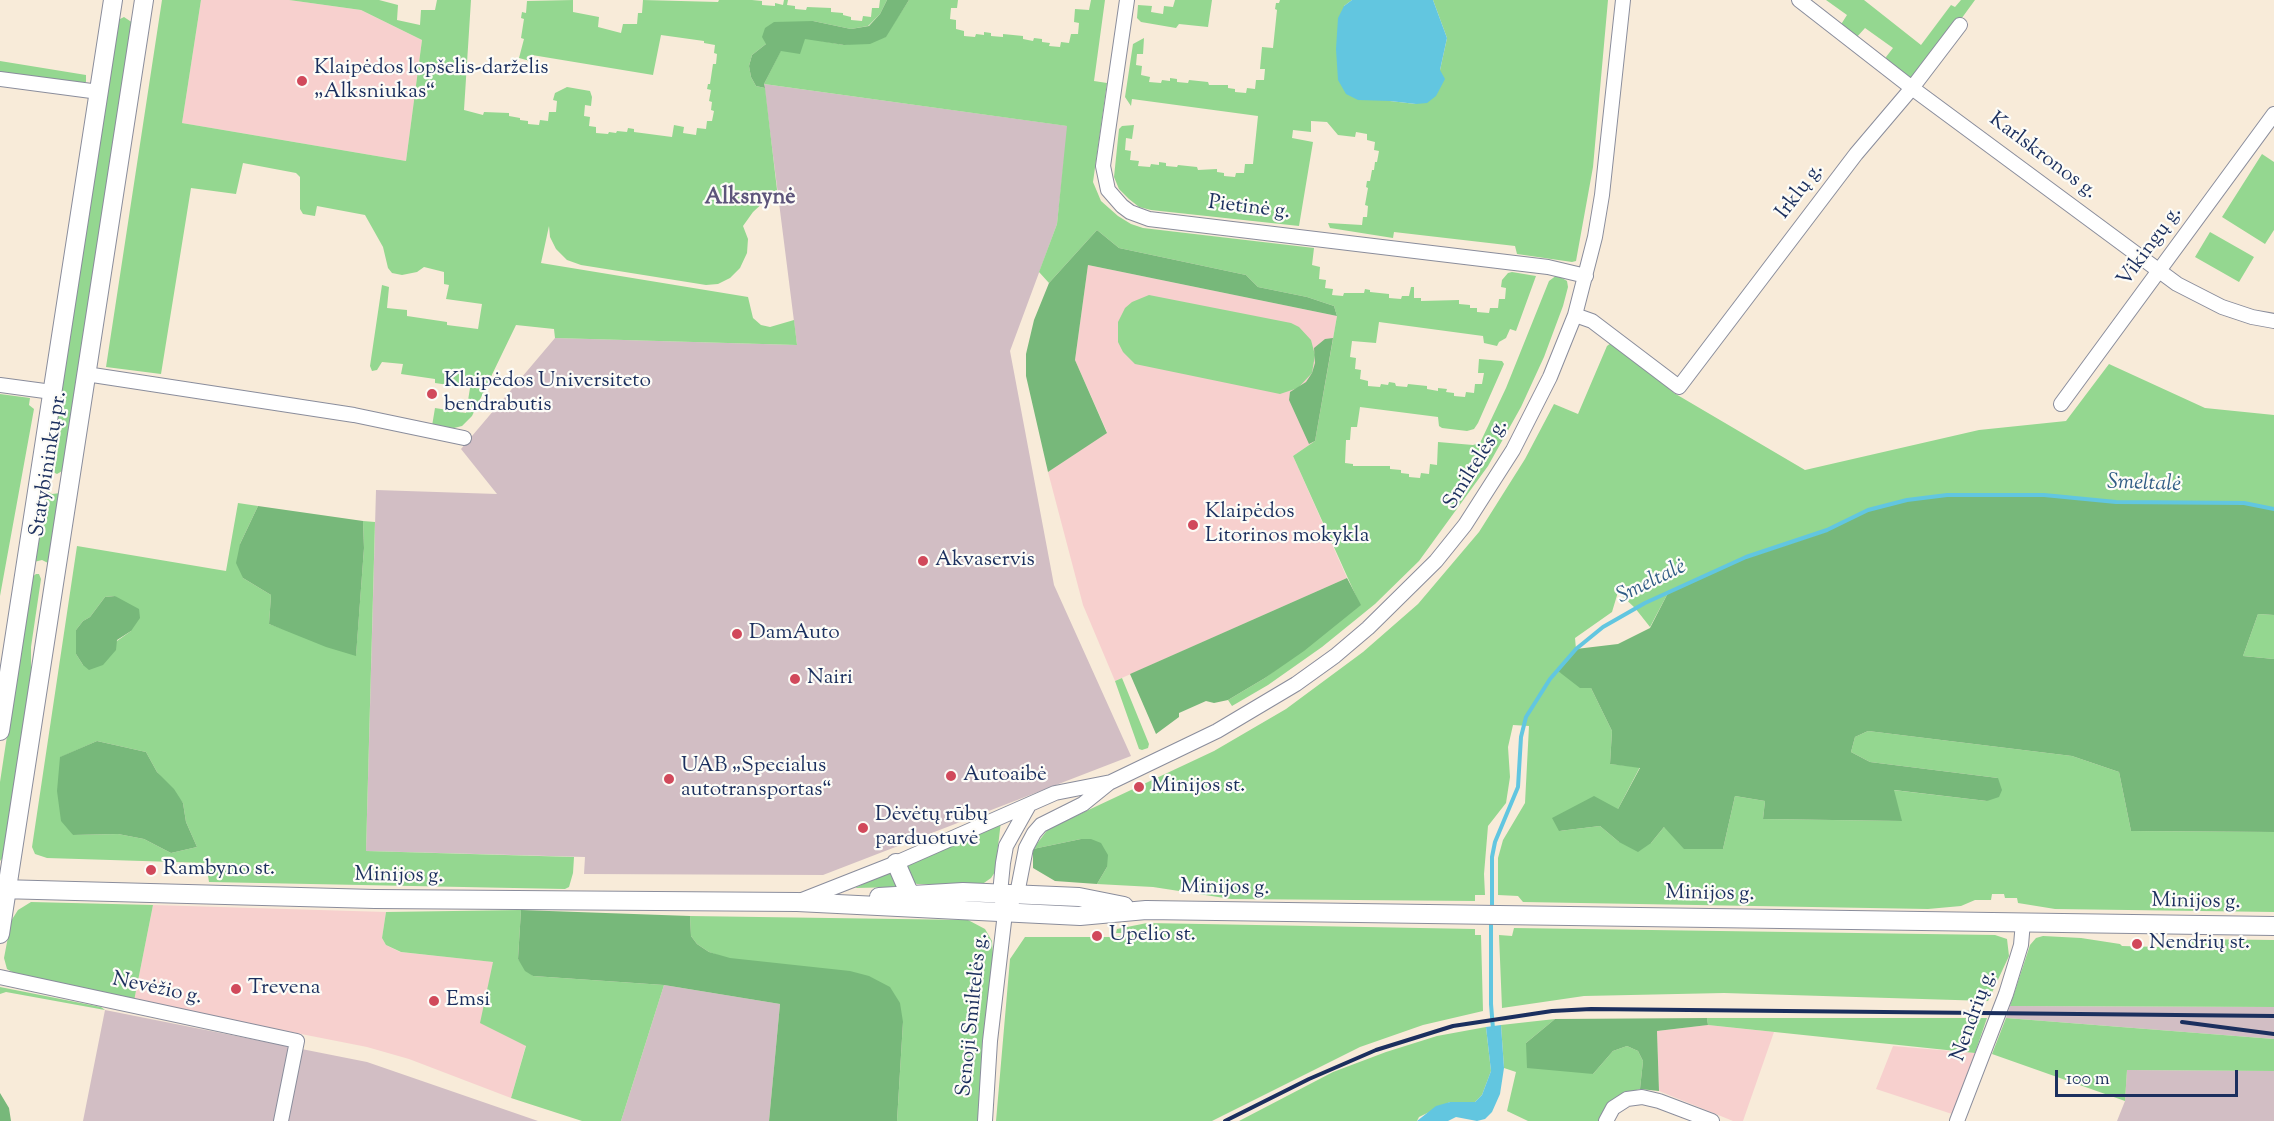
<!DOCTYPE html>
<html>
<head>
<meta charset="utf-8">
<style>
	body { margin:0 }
	#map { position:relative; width:2274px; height:1121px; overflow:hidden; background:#f8ebd9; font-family:"Sorts Mill Goudy",serif }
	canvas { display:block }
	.scale { position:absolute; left:2055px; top:1070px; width:183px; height:27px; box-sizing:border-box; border:3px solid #1b2f5e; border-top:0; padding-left:8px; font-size:18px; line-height:21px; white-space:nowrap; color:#1b2f5e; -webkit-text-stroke:4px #fdfcf7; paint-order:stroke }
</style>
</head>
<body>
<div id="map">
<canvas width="2274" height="1121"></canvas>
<div class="scale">100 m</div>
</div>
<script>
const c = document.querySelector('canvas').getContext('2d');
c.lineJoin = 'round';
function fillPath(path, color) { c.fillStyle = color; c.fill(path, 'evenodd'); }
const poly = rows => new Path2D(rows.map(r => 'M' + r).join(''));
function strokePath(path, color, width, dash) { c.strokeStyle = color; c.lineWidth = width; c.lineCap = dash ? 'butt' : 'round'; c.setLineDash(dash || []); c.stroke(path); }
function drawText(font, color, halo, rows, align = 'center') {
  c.font = font + ' "Sorts Mill Goudy",serif'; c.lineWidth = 4.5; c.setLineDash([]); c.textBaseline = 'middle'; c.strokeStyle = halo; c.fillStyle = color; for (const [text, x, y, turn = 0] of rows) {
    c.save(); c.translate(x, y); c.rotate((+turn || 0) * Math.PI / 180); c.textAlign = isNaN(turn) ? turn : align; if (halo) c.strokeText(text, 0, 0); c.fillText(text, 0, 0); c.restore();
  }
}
fillPath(poly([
	[201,0,289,0,361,10,422,40,406,161,182,123],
	[1088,265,1337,316,1315,441,1293,456,1347,578,1115,681,1083,605,1048,472,1107,432,1075,360],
	[153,905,386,912,382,938,386,945,400,952,494,962,526,1045,511,1098,409,1059,367,1047,134,1001],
	[1708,1025,1774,1032,1743,1121,1733,1121,1659,1091,1657,1031],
	[1893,1046,1975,1053,1952,1114,1876,1089]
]), '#f7d0ce');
fillPath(poly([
	[764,84,1068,126,1057,224,1010,351,1054,585,1131,756,823,875,584,874,585,857,366,851,376,490,497,494,461,449,555,338,797,345],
	[664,985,780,1004,769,1121,621,1121],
	[2010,1006,2274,1007,2274,1039,2006,1018],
	[105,1010,367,1062,538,1121,83,1121],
	[2127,1070,2274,1071,2274,1121,2117,1121,2125,1101]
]), '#d2bec4');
fillPath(poly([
	[162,0,201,0,182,123,406,161,422,40,361,10,289,0,379,0,398,5,397,20,420,25,421,10,435,10,437,0,471,0,464,110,483,115,484,112,509,113,509,116,520,118,520,120,528,121,528,124,539,125,540,120,548,121,549,112,556,112,557,101,553,100,555,93,567,87,590,91,592,97,591,106,585,105,584,116,590,117,589,126,596,127,596,133,608,134,609,132,616,133,617,131,627,132,628,128,634,129,634,132,672,137,674,125,684,127,683,133,696,135,697,128,706,129,707,121,712,121,714,111,711,110,712,102,709,101,711,90,707,89,708,84,710,84,713,64,716,64,717,54,714,53,715,45,704,43,704,41,661,35,653,75,532,55,530,61,519,58,524,39,521,38,524,19,521,18,522,12,526,13,527,1,573,0,573,12,599,17,598,27,621,33,623,24,637,24,638,13,642,13,643,0,718,2,719,0,752,0,762,1,762,5,775,6,775,3,783,5,784,0,788,0,787,5,795,6,795,9,806,10,807,7,831,8,831,12,843,13,843,15,851,17,851,20,862,21,863,16,871,17,872,8,879,8,880,0,887,0,880,14,868,26,851,29,813,21,766,44,752,55,749,66,751,77,756,86,765,88,778,198,765,201,753,212,743,226,748,239,747,253,740,268,730,278,718,284,706,285,581,265,567,260,556,249,550,237,549,226,541,263,748,297,753,318,761,325,770,327,794,320,797,345,555,338,554,329,516,325,472,416,462,426,454,428,432,426,435,408,466,413,470,388,435,383,435,379,401,374,403,364,382,362,377,370,372,371,370,366,382,285,389,287,387,308,407,310,407,316,447,322,447,325,478,329,482,304,446,299,449,285,444,284,444,272,424,267,417,272,402,275,392,273,388,268,383,247,365,215,317,206,315,216,303,214,300,209,300,177,296,173,243,163,236,194,191,188,161,374,106,367],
	[909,0,958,0,957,8,951,8,950,19,956,20,956,29,964,31,964,36,975,37,976,34,984,35,984,32,991,33,991,36,1003,37,1003,34,1023,36,1023,39,1033,41,1034,38,1042,39,1042,42,1050,43,1049,46,1060,47,1061,42,1069,43,1071,34,1078,34,1079,23,1074,22,1075,9,1089,10,1091,0,1105,0,1094,81,1107,83,1093,182,1101,201,1118,216,1131,224,1143,228,1314,248,1312,265,1320,267,1319,279,1326,280,1325,288,1333,289,1332,295,1343,296,1344,293,1364,293,1365,289,1370,290,1370,292,1389,294,1389,298,1401,299,1402,296,1409,296,1411,287,1414,287,1414,298,1421,298,1421,301,1459,300,1459,304,1470,305,1470,308,1477,308,1477,312,1489,313,1490,308,1498,308,1499,299,1505,299,1506,288,1501,287,1502,280,1508,273,1512,272,1536,276,1516,331,1510,329,1506,338,1499,342,1497,346,1484,343,1483,336,1379,322,1376,343,1352,341,1350,357,1356,358,1355,369,1361,370,1360,379,1368,381,1368,386,1380,387,1381,384,1388,385,1389,382,1395,383,1396,386,1407,387,1408,384,1427,386,1427,389,1438,391,1438,388,1447,389,1446,392,1454,393,1454,396,1465,397,1466,392,1474,393,1475,384,1482,384,1484,373,1478,373,1479,359,1502,361,1504,364,1478,423,1474,429,1467,431,1442,428,1439,426,1438,417,1360,407,1357,427,1351,427,1350,440,1346,440,1345,463,1353,464,1353,466,1390,466,1390,469,1401,470,1401,473,1409,474,1409,477,1420,478,1421,473,1429,474,1430,464,1437,465,1438,442,1473,445,1480,443,1506,388,1549,281,1557,275,1567,281,1568,287,1563,306,1544,357,1521,407,1488,466,1419,561,1375,604,1322,647,1268,685,1232,706,1228,700,1265,678,1360,605,1293,456,1315,441,1337,316,1334,306,1307,297,1258,287,1246,275,1119,248,1097,230,1049,283,1039,272,1057,224,1067,126,764,84,781,50,805,38,844,45,885,37],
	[1175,0,1212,0,1208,27,1179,24,1176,28,1141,22,1137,18,1138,5,1152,6,1151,12,1163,14,1164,6,1173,7],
	[1280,0,1352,0,1344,6,1390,101,1416,104,1440,70,1447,38,1433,0,1608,0,1593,167,1576,261,1572,262,1517,254,1515,246,1394,232,1393,238,1330,228,1328,223,1362,225,1363,217,1367,217,1368,206,1365,205,1368,188,1366,187,1367,181,1370,181,1372,170,1374,170,1375,162,1377,162,1379,151,1374,150,1375,142,1367,140,1367,134,1356,132,1355,137,1338,135,1327,122,1311,121,1311,132,1293,130,1292,138,1313,142,1299,226,1151,210,1139,207,1129,199,1119,189,1114,177,1119,129,1122,126,1134,125,1132,139,1126,138,1125,150,1131,151,1130,160,1139,161,1138,166,1150,167,1151,164,1159,165,1159,162,1166,163,1166,166,1177,167,1178,165,1197,167,1198,170,1217,169,1217,172,1224,173,1224,176,1235,177,1236,173,1244,173,1245,164,1253,164,1258,116,1132,99,1131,106,1125,97,1133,44,1144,38,1143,54,1137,54,1136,65,1142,66,1141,75,1150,77,1149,82,1161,83,1162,80,1170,81,1170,78,1177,79,1177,82,1188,83,1189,80,1208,82,1209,85,1228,85,1228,88,1235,89,1235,92,1246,93,1247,88,1255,89,1256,80,1264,80,1265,69,1260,69,1262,47,1273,48,1277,10,1275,9,1276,3,1279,3],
	[1826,0,1864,0,1921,45,1951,5,1955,7,1961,0,1975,0,1918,78,1912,80,1887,62,1886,57,1893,48,1865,28,1856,38,1840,26,1847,15],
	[124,17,133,23,64,470,57,474,51,471,49,468,118,20],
	[0,61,86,75,86,82,80,84,0,73],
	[2262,154,2274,162,2274,230,2265,244,2222,217],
	[2210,232,2254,257,2239,282,2195,257],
	[1149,295,1291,323,1299,327,1311,340,1315,355,1312,373,1298,388,1280,394,1135,364,1123,352,1118,342,1118,322,1125,308,1132,302],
	[1611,343,1615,344,1674,393,1805,470,1979,430,2066,421,2109,364,2205,408,2274,415,2274,509,2244,503,2116,502,2044,495,1947,495,1907,500,1868,510,1827,530,1746,557,1668,593,1650,627,1635,608,1618,592,1612,612,1575,638,1576,649,1558,671,1591,688,1612,731,1610,764,1640,767,1618,809,1559,831,1600,826,1619,842,1651,843,1664,827,1723,849,1735,796,1765,801,1763,819,1901,821,1893,790,1987,801,1998,778,1870,762,1851,752,1855,737,1868,731,2072,756,2119,772,2131,831,2274,832,2274,912,2055,909,2018,903,2017,898,2005,898,2004,894,1992,894,1991,900,1975,900,1961,906,1928,909,1523,902,1518,896,1498,895,1498,858,1503,840,1525,803,1529,726,1513,725,1508,747,1510,777,1506,803,1488,826,1484,874,1485,895,1475,895,1475,901,1231,899,1153,887,1097,884,1107,867,1081,839,1033,849,1048,829,1214,751,1286,709,1363,652,1418,604,1479,532,1525,459,1554,404,1578,414,1607,346],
	[0,394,30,398,29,405,34,409,0,596],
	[45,490,52,494,61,493,50,564,42,560,34,562],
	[238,503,258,506,240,544,243,578,271,595,269,624,356,655,364,548,363,521,375,522,366,851,574,857,573,873,569,887,565,889,209,882,206,863,47,858,35,854,32,847,77,546,226,571],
	[115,596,131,631,83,665,76,654,76,630,83,621,90,617,105,597],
	[97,741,146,752,157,772,183,803,186,822,197,847,171,853,144,839,118,834,73,835,61,757],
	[36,574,39,574,41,579,31,647,31,689,4,856,0,861,0,782,31,578],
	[2258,614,2274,615,2274,659,2243,656],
	[1122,678,1149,744,1148,748,1142,750,1139,749,1115,681],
	[1001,821,995,872,991,878,981,885,917,884,910,881,901,866],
	[894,869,898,887,855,888],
	[31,902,153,905,134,1001,19,976,7,969,4,958,11,921,18,910],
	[521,910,518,959,533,976,664,985,621,1121,582,1121,511,1098,526,1046,480,1023,493,962,401,952,386,945,382,938,386,912],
	[690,916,968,920,985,929,992,941,993,955,979,1121,897,1121,903,1022,709,952,697,944,691,936],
	[1147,923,1475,929,1475,935,1481,935,1483,1011,1423,1025,1360,1047,1212,1121,996,1121,1010,959,1025,937,1115,937,1133,933,1116,933,1117,929],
	[1514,928,1995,935,2007,939,2009,956,1988,1001,1724,993,1584,996,1502,1008,1499,935,1512,936],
	[2043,936,2081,938,2120,944,2122,946,2159,947,2161,943,2192,939,2274,940,2274,1007,2010,1006,2030,945,2036,938],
	[0,987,101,1007,105,1010,6,992,0,994],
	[1707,1018,1987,1018,1975,1053,1708,1025],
	[2006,1018,2274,1039,2274,1071,2127,1070,2125,1101,1992,1054],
	[1555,1019,1526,1043,1593,1074,1613,1051,1627,1046,1638,1051,1643,1061,1640,1089,1622,1094,1608,1107,1598,1121,1528,1121,1507,1111,1516,1072,1504,1068,1501,1025],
	[1486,1027,1491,1071,1482,1095,1475,1102,1450,1102,1419,1117,1417,1121,1239,1121,1333,1072,1386,1052,1437,1036]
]), '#94d790');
fillPath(poly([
	[887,0,909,0,886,37,870,44,844,45,805,39,800,54,781,51,764,84,765,88,756,86,751,77,749,66,752,55,766,44,762,37,765,28,774,22,813,21,851,29,869,26,880,14],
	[1097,230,1119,248,1246,275,1258,287,1307,297,1334,306,1337,316,1088,265,1075,360,1107,433,1048,472,1026,376,1026,354,1034,320,1049,283],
	[1333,338,1315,441,1309,444,1289,400,1290,392,1306,382,1312,373,1315,363,1314,348,1325,339],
	[1947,495,2044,495,2116,502,2244,503,2274,509,2274,615,2258,614,2243,656,2274,659,2274,832,2131,831,2119,772,2072,756,1868,731,1855,737,1851,752,1870,762,1998,778,2002,790,1999,797,1987,801,1894,790,1902,821,1763,819,1765,801,1735,796,1723,849,1684,849,1664,827,1651,843,1638,852,1619,842,1600,826,1559,831,1552,818,1594,796,1618,809,1640,768,1610,764,1612,731,1591,688,1580,688,1558,671,1576,649,1618,644,1650,628,1668,593,1746,557,1827,530,1868,510,1907,500],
	[258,506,363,521,364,548,356,656,326,647,269,624,271,595,243,578,236,563,240,544],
	[1347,578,1361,605,1304,651,1265,678,1228,700,1214,703,1206,701,1179,713,1179,717,1156,734,1130,674],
	[115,596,139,609,140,618,131,631,117,640,116,650,103,665,89,670,83,665,76,654,76,630,83,621,90,617,105,597],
	[97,741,146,752,157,772,174,789,183,803,186,822,197,847,171,853,144,839,118,834,73,835,61,821,57,791,60,757],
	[1081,839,1091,839,1101,843,1108,855,1107,867,1097,884,1055,881,1033,868,1033,849],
	[521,910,690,916,691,936,697,944,709,952,730,958,850,971,869,976,890,987,900,1003,903,1022,897,1121,769,1121,780,1004,664,985,533,976,525,971,518,959],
	[1707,1018,1708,1025,1657,1031,1659,1091,1640,1089,1643,1061,1638,1051,1627,1046,1613,1051,1593,1074,1527,1068,1526,1043,1555,1019],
	[0,1093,9,1108,11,1121,0,1121]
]), '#77b87a');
fillPath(poly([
	[1352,0,1433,0,1447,38,1440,70,1445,79,1436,96,1427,103,1416,104,1390,101,1358,100,1346,94,1338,80,1336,49,1338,18,1344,6],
	[1501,1025,1504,1068,1500,1094,1492,1112,1485,1119,1477,1121,1456,1117,1448,1121,1417,1121,1436,1106,1450,1102,1475,1102,1482,1095,1491,1071,1486,1027]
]), '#62c6e0');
strokePath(poly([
	[1492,909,1492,857,1495,842,1518,787,1521,737,1526,717,1550,679,1576,649,1603,627,1645,603,1746,557,1827,530,1868,510,1907,500,1947,495,2044,495,2116,502,2244,503,2274,509],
	[1491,920,1491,1004,1493,1029]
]), '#62c6e0', 4);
const minor = poly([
	[1127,0,1103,166,1108,190,1122,206,1130,212,1149,219,1548,267,1586,276],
	[1799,0,1912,88,2177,284,2222,307,2252,317,2274,321],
	[0,79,99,92],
	[1575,315,1592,321,1679,387,1856,154,1912,88,1960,25],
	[86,374,354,415,464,438],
	[0,385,52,392],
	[2061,404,2274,114],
	[802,900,896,863,1055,793,1111,782,1217,731,1296,684,1335,656,1368,628,1436,561,1465,525,1513,450,1550,377,1575,315,1595,237,1602,195,1623,0],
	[1012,901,1017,894,1026,848,1034,833,1041,825,1083,804,1109,783],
	[0,977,297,1041,281,1121],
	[985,1121,990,1041,1005,913,1000,893,1003,863,1006,846,1029,805],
	[1606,1121,1613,1108,1627,1099,1642,1097,1659,1101,1712,1121],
	[1957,1121,2006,994,2021,945,2023,922]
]);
const major = poly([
	[0,731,113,0],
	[896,863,910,895],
	[0,889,375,899,797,902,1080,916,1146,910,2274,926],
	[879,897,963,892,1079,897,1124,906],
	[0,934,144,0]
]);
strokePath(minor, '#8a8d9c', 16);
strokePath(major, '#8a8d9c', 20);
strokePath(minor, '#fff', 14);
strokePath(major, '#fff', 18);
strokePath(poly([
	[2182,1022,2274,1034],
	[1225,1121,1309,1079,1376,1050,1453,1026,1552,1011,1591,1009,2274,1016]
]), '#1b2f5e', 4);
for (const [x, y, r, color] of [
	[302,81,6,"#d1495b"],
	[432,394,6,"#d1495b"],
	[1193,525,6,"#d1495b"],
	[923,561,6,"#d1495b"],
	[737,634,6,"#d1495b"],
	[795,679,6,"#d1495b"],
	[951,776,6,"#d1495b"],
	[669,779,6,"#d1495b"],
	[1139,787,6,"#d1495b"],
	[863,828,6,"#d1495b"],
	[151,870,6,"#d1495b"],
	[1097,936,6,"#d1495b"],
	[2137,944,6,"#d1495b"],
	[236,989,6,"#d1495b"],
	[434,1001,6,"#d1495b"]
]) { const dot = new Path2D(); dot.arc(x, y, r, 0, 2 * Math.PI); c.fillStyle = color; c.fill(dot); strokePath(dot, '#fdfcf7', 2); }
drawText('21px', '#1b2f5e', '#fdfcf7', [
	["Klaipėdos lopšelis-darželis",314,69],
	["„Alksniukas“",314,93],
	["Klaipėdos Universiteto",444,382],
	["bendrabutis",444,406],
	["Klaipėdos",1205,513],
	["Litorinos mokykla",1205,537],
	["Akvaservis",935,561],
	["DamAuto",749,634],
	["Nairi",807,679],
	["UAB „Specialus",681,767],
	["autotransportas“",681,791],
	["Autoaibė",963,776],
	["Minijos st.",1151,787],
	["Dėvėtų rūbų",875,816],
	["parduotuvė",875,840],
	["Rambyno st.",163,870],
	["Upelio st.",1109,936],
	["Nendrių st.",2149,944],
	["Trevena",248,989],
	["Emsi",446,1001]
], 'left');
drawText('21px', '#1b2f5e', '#fdfcf7', [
	["Karlskronos g.",2042,157,37],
	["Irklų g.",1801,192,-53],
	["Pietinė g.",1249,209,7],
	["Vikingų g.",2151,247,-54],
	["Statybininkų pr.",50,464,-81],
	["Smiltelės g.",1477,465,-58],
	["Minijos g.",399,877,1],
	["Minijos g.",1225,889,1],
	["Minijos g.",1710,895,1],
	["Minijos g.",2196,903,1],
	["Nevėžio g.",157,990,12],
	["Senoji Smiltelės g.",974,1015,-84],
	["Nendrių g.",1975,1016,-70]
]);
drawText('bold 22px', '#5d557b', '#fdfcf7', [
	["Alksnynė",750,199]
]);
drawText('italic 22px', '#305c85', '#fdfcf7', [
	["Smeltalė",2144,485,2],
	["Smeltalė",1652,583,-26]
]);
</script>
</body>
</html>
